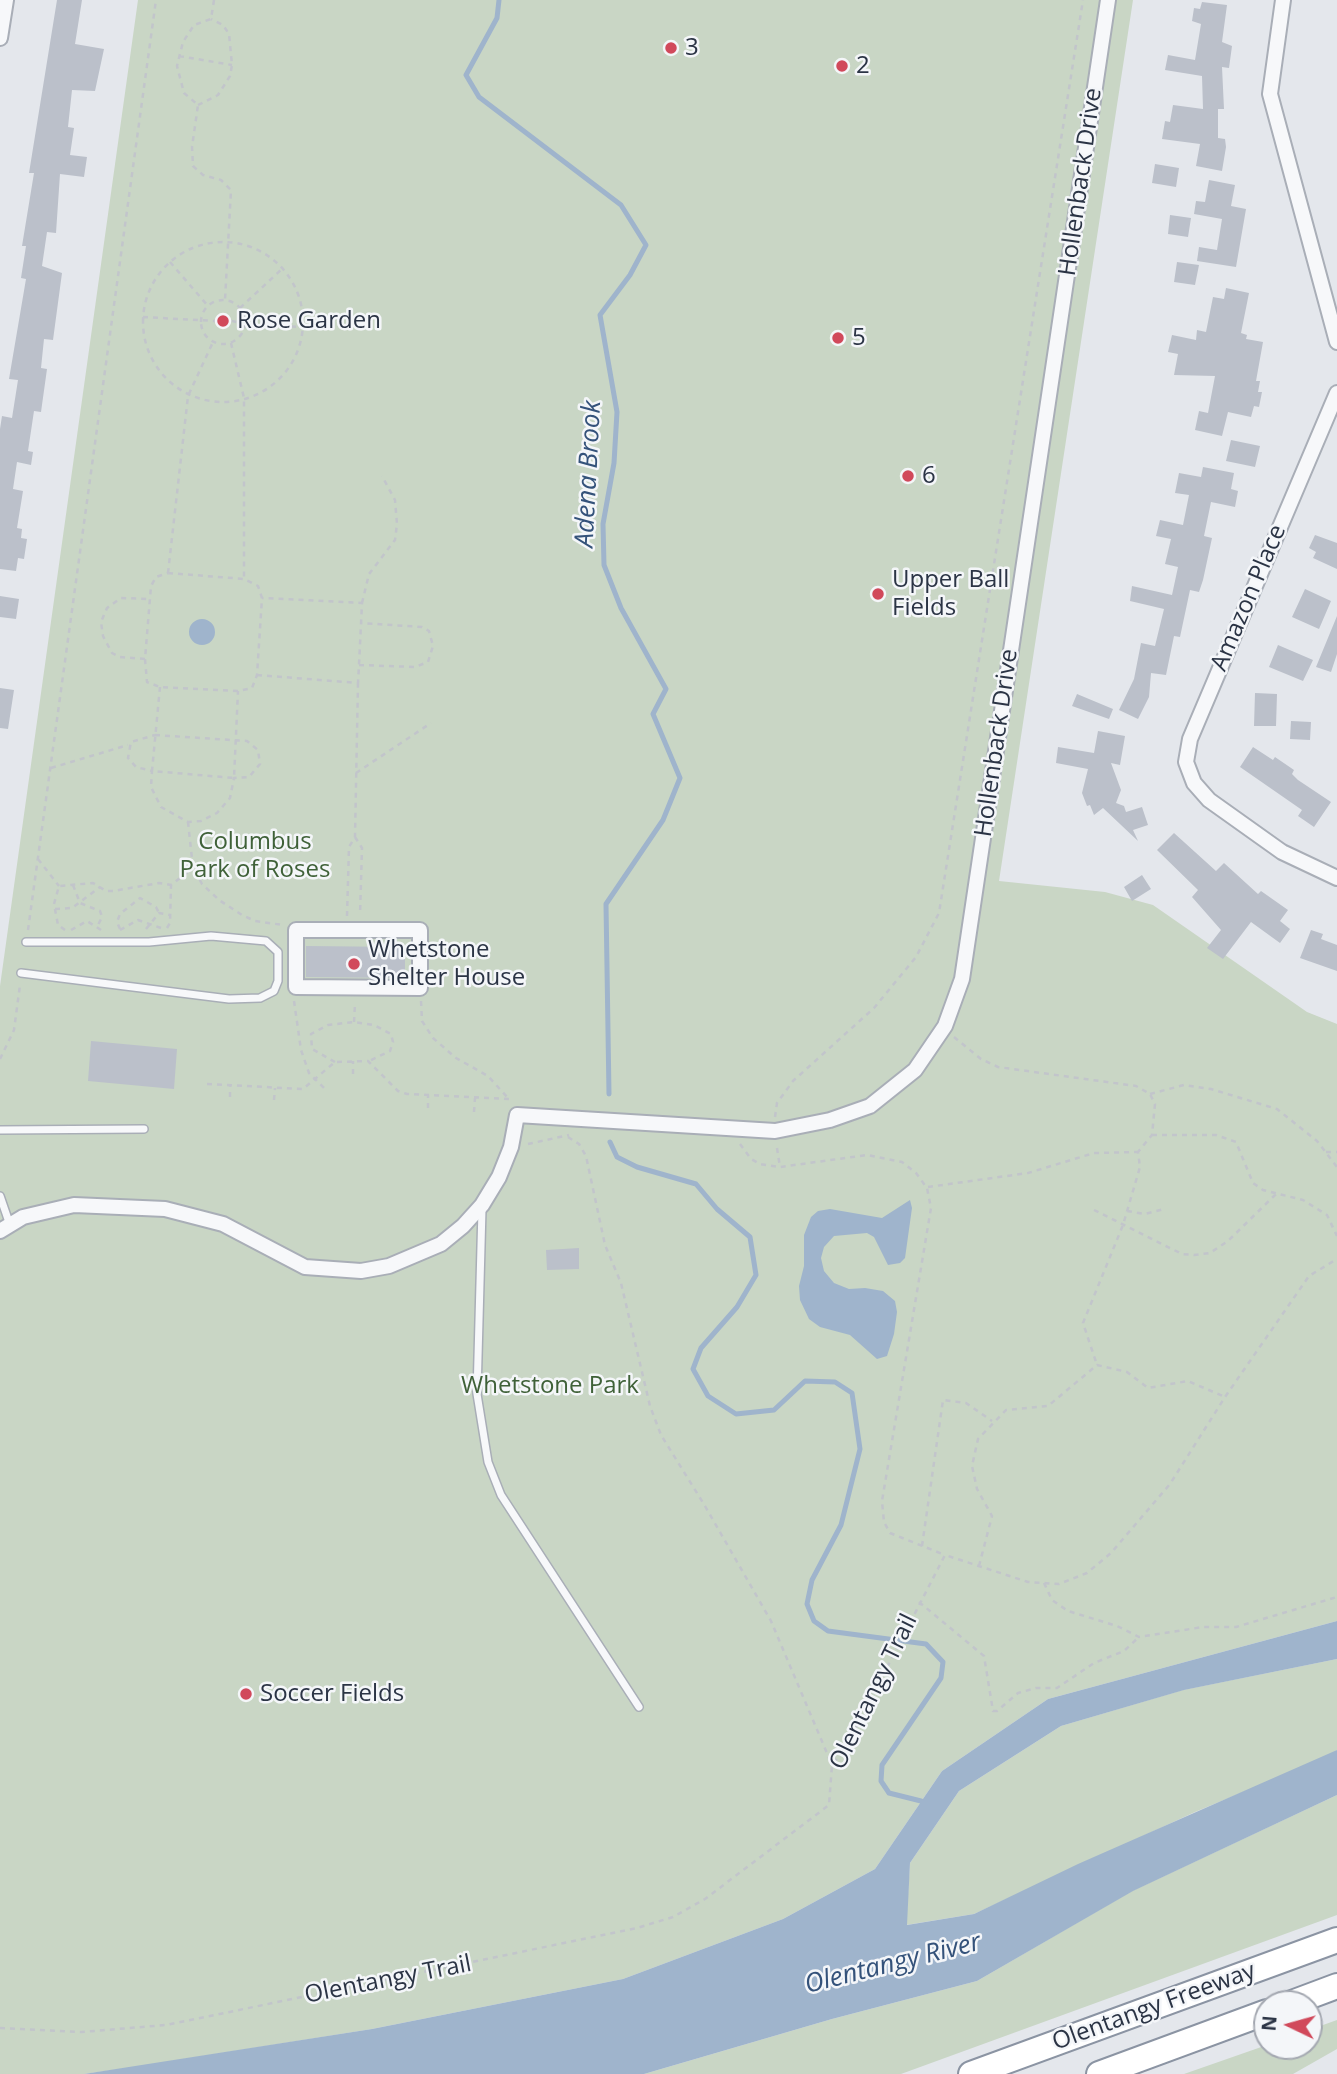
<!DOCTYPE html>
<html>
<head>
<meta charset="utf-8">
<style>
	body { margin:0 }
	#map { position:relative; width:1337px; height:2074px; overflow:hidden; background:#e4e7ec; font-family:"Open Sans",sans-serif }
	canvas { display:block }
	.north { position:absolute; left:1253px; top:1990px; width:70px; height:70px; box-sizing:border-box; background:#f4f6f9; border:2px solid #a4a8b1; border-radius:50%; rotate:275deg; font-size:19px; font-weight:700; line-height:28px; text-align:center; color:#2b3445 }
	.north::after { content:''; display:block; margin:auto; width:24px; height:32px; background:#d1495b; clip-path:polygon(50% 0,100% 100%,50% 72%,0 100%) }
</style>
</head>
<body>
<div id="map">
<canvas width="1337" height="2074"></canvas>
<div class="north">N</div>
</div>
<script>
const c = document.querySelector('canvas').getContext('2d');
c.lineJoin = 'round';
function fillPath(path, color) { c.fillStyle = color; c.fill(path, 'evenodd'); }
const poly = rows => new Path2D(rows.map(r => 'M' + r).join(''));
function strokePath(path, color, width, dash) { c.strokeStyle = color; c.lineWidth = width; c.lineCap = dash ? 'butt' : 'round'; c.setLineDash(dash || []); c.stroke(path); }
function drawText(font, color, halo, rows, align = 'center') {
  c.font = font + ' "Open Sans",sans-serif'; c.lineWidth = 5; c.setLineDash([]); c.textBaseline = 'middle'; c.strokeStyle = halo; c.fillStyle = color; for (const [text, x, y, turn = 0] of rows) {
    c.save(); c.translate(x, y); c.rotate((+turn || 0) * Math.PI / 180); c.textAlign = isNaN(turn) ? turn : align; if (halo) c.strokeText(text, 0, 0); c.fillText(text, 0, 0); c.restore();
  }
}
fillPath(poly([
	[138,0,1133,0,999,881,1105,892,1153,905,1307,1012,1337,1024,1337,1621,1048,1699,942,1771,875,1869,783,1919,623,1979,372,2029,134,2067,84,2074,0,2074,0,986],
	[1337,1659,1337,1750,1327,1757,1195,1812,974,1914,906,1925,910,1863,959,1791,1061,1726,1183,1690],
	[1337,1795,1337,1915,901,2074,644,2074,832,2019,977,1981,1132,1891],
	[1337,2020,1337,2049,1293,2074,1184,2074,1267,2045,1309,2046,1309,2030]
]), '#c9d6c5');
fillPath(poly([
	'189 632a13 13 0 1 1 26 0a13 13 0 1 1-26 0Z',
	[910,1200,912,1208,905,1258,900,1263,888,1265,874,1237,867,1233,834,1236,824,1247,821,1258,824,1271,834,1283,849,1289,865,1288,883,1291,895,1301,897,1312,894,1334,887,1356,877,1359,850,1335,820,1327,809,1319,800,1300,799,1286,804,1266,804,1235,811,1217,818,1211,830,1209,882,1218],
	[1337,1621,1337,1659,1184,1690,1061,1726,959,1791,910,1863,907,1925,974,1914,1078,1864,1337,1750,1337,1795,1133,1891,977,1981,832,2019,644,2074,84,2074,372,2029,623,1979,783,1919,875,1869,942,1771,1048,1699]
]), '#9fb4cc');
strokePath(poly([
	[499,0,497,18,466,75,479,97,621,205,646,245,630,275,600,315,617,412,614,463,603,524,604,565,621,608,666,689,653,714,680,778,663,820,606,904,609,1094],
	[610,1142,617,1157,637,1167,696,1184,717,1209,750,1237,756,1275,737,1307,701,1348,693,1369,708,1396,736,1414,774,1410,805,1381,835,1382,852,1393,860,1449,841,1525,812,1580,807,1604,814,1621,828,1631,926,1644,943,1662,941,1678,882,1765,881,1781,889,1793,921,1801]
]), '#9fb4cc', 5);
fillPath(poly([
	[57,0,82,0,75,44,104,49,95,91,72,90,68,127,74,128,70,155,87,157,84,177,60,174,56,233,47,232,42,266,62,273,53,340,44,339,41,368,47,369,41,412,34,411,28,451,33,452,31,465,17,462,13,489,23,491,17,528,22,529,21,538,27,539,24,559,18,558,16,571,0,569,0,429,2,416,12,418,18,380,9,379,26,279,21,278,26,246,22,246,34,173,29,173],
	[1202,2,1227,5,1222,42,1232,46,1229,68,1222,67,1224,109,1218,109,1218,138,1225,139,1226,147,1222,171,1196,166,1200,144,1162,139,1165,121,1170,122,1173,105,1203,109,1202,76,1165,70,1168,55,1195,60,1201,24,1192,21,1194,8,1200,9],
	[1155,164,1179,168,1176,187,1152,183],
	[1209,180,1235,185,1231,206,1246,209,1236,267,1197,261,1199,247,1217,250,1222,219,1194,214,1196,201,1205,202],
	[1170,215,1191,218,1188,237,1168,234],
	[1177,262,1199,265,1195,285,1174,282],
	[1226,288,1249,293,1241,333,1247,335,1246,339,1263,342,1256,381,1260,381,1258,392,1262,392,1259,407,1254,406,1251,417,1228,412,1222,436,1195,430,1199,411,1208,413,1215,376,1174,375,1178,354,1168,352,1172,335,1196,340,1197,330,1206,332,1213,297,1224,299],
	[1231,440,1260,446,1255,467,1226,461],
	[1203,467,1234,473,1231,489,1238,491,1235,507,1211,502,1204,536,1212,538,1203,580,1199,592,1190,590,1180,637,1174,636,1166,675,1151,673,1149,697,1138,719,1119,710,1134,679,1141,643,1155,646,1164,609,1130,601,1132,586,1172,595,1178,567,1165,564,1171,539,1156,536,1160,520,1183,525,1189,495,1175,493,1179,473,1201,477],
	[1315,535,1337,543,1337,569,1313,558,1316,552,1309,548],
	[1305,589,1331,601,1319,629,1292,617],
	[0,596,19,599,16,619,0,617],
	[1337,616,1337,654,1331,672,1316,667],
	[1278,645,1313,660,1303,681,1269,667],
	[0,688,14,690,8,729,0,728],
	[1255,693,1277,694,1276,726,1254,726],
	[1077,694,1113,709,1109,719,1072,706],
	[1291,721,1311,722,1310,740,1290,739],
	[1098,731,1125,736,1120,765,1111,763,1121,790,1116,803,1124,806,1126,812,1142,807,1148,825,1133,830,1138,841,1103,808,1094,815,1090,805,1087,806,1082,793,1088,769,1056,763,1058,747,1094,753],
	[1253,747,1273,760,1275,757,1294,770,1292,774,1298,780,1331,802,1314,827,1298,816,1302,810,1240,767],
	[1174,833,1216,871,1224,863,1258,894,1261,891,1288,910,1280,921,1290,929,1280,943,1251,922,1223,959,1207,948,1221,930,1192,897,1198,890,1157,850],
	[1142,875,1151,889,1132,901,1124,887],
	[1311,930,1323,934,1321,939,1337,945,1337,971,1300,958],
	[306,946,405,947,405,978,306,977],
	[91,1041,177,1049,174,1089,88,1081],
	[579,1248,579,1269,547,1270,546,1250]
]), '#bbc0ca');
const lane = poly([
	[21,973,229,999,260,998,274,991,278,981,278,952,266,941,211,936,149,942,26,942],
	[0,1130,144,1129],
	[0,1196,10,1225],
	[482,1209,477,1394,488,1462,501,1495,639,1707]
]);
const street = poly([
	[1283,0,1270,94,1337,342],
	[0,38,6,0],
	[1337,393,1190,739,1186,762,1194,783,1209,800,1282,852,1337,878],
	[296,930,420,930,420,988,296,987,296,930],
	[0,1231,23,1217,74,1205,165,1209,223,1224,305,1267,361,1271,389,1266,441,1244,463,1226,482,1205,499,1177,511,1147,517,1115,775,1131,830,1120,870,1106,915,1070,945,1026,962,979,1108,0]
]);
const highway = poly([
	[1289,2004,1337,1986],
	[971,2074,1337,1940],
	[1099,2074,1267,2012]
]);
strokePath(lane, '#a9aeb7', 10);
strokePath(street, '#a9aeb7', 18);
strokePath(highway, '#8b94a3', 28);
strokePath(poly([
	[214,0,211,19,194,25,183,42,177,66,184,93,198,105,192,147,193,166,203,175,221,180,231,190,225,300],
	[179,56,232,65],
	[198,105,218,95,230,76,232,65,229,34,223,25,211,19],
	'143 322a80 80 0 1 1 160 0a80 80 0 1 1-160 0Z',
	[170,262,208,306],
	'201 322a22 22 0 1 1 44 0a22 22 0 1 1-44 0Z',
	[240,308,283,268],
	[143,317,215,321,219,318,245,324,302,327],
	[231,343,244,398,244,579],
	[168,573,244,579,258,586,262,598,257,675,252,688,238,691,160,687,147,682,145,659,151,586,156,577,168,573],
	[168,573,188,396,213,342],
	[362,603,369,574,395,540,397,524,395,500,382,476],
	[145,659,120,657,112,653,103,636,101,622,107,608,121,598,149,599],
	[359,665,415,667,428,662,433,646,429,631,422,627,361,623],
	[257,675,358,683,359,665,362,603,262,598],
	[160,687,152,771,234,778,238,691],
	[155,735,247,741,258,750,260,764,249,777,234,778,230,798,217,813,201,821,188,822,161,807,151,787,152,771,136,767,128,758,131,742,155,735],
	[51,768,128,745],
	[356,773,431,723],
	[188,822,193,868,202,884,219,900,242,915,255,921,283,925],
	[355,837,362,848,360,915],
	[38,859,59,886],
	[73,885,80,903,100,911,102,917,98,925],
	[55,909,72,908,100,887],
	[347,916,349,847,355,837,358,683],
	[167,928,170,923,171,885],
	[120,929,117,922,120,914,140,898,156,907,159,913],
	[146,929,159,913,170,915],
	[28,930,156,0],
	[65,930,58,925,54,904,59,886,93,883,106,891,113,891,159,883,171,885,193,868],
	[71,930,87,921,101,930],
	[120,930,138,920,161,928],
	[294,1001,301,1050,309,1073,325,1089],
	[421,1001,422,1021,433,1038,456,1058,488,1076,508,1098],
	[354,1022,355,1004],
	[954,1037,981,1059,998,1067,1136,1086,1150,1094,1155,1104,1152,1135,1138,1152,1140,1167,1123,1225,1083,1323,1097,1365],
	[0,1059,14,1030,20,985],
	[335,1062,312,1049,311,1034,328,1025,354,1022,374,1025,391,1034,393,1042,390,1051,369,1061],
	[353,1074,353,1061],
	[207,1084,303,1089,335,1062,368,1061,398,1091,407,1094,509,1099],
	[1150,1094,1184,1085,1211,1089,1277,1109,1317,1141,1337,1167],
	[230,1097,230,1086],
	[274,1100,275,1088],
	[428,1108,428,1095],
	[474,1112,475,1098],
	[775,1117,777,1103,793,1081,874,1008,916,957,939,913,1083,0],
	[1152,1135,1216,1135,1236,1142,1253,1183,1263,1190,1303,1200,1327,1215,1337,1236],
	[568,1137,579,1144,586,1156,605,1245,621,1283,650,1406,661,1435,705,1506,771,1621,832,1765],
	[528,1144,569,1135],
	[740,1144,751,1159,760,1164,780,1167],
	[777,1148,780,1167,867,1155,902,1162,916,1173,927,1188,931,1208,882,1501,884,1522,890,1533,945,1555],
	[1326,1152,1337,1152],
	[928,1187,1028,1173,1094,1153,1138,1152],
	[1094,1210,1182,1254,1194,1255,1210,1253,1228,1241,1276,1194],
	[1127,1211,1145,1214,1164,1209],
	[922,1546,943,1400,966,1403,992,1421],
	[979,1566,992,1516,977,1489,972,1466,978,1439,1006,1410,1048,1406,1097,1365,1127,1372,1148,1388,1188,1381,1225,1397],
	[1044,1583,1052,1600,1068,1611,1117,1626,1139,1637,1203,1627,1236,1627,1337,1597],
	[919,1602,984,1656,993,1711,997,1711,1018,1693,1036,1688,1057,1688,1094,1663,1124,1651,1139,1637],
	[0,2028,82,2032,166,2025,637,1928,673,1917,705,1899,829,1805,832,1765,845,1749,945,1555,1028,1582,1059,1584,1087,1573,1111,1553,1170,1484,1225,1397,1309,1276,1337,1259]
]), '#c2c5cb', 2.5, [5, 5]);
strokePath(lane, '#f7f8fa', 7);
strokePath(street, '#f7f8fa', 14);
strokePath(highway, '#fff', 24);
strokePath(poly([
	[219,321,220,321]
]), '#c2c5cb', 2.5, [5, 5]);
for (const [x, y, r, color] of [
	[671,48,7,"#d1495b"],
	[842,66,7,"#d1495b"],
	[223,321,7,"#d1495b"],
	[838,338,7,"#d1495b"],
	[908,476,7,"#d1495b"],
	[878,594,7,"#d1495b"],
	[354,964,7,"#d1495b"],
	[246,1694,7,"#d1495b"]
]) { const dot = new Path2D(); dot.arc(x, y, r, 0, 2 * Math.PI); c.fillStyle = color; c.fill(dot); strokePath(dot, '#f4f6f9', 2.5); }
drawText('24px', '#2b3445', '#f4f6f9', [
	["3",685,48],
	["2",856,66],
	["Rose Garden",237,321],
	["5",852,338],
	["6",922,476],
	["Upper Ball",892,580],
	["Fields",892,608],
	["Whetstone",368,950],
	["Shelter House",368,978],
	["Soccer Fields",260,1694]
], 'left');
drawText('24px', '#2b3445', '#f4f6f9', [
	["Hollenback Drive",1081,182,-82],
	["Amazon Place",1249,598,-67],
	["Hollenback Drive",997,743,-82],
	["Olentangy Trail",874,1692,-64],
	["Olentangy Trail",388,1980,-11],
	["Olentangy Freeway",1154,2007,-20]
]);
drawText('24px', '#3f6138', '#f4f6f9', [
	["Columbus",255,842],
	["Park of Roses",255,870],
	["Whetstone Park",550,1386]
]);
drawText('italic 26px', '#34527a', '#f4f6f9', [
	["Adena Brook",589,474,-87],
	["Olentangy River",893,1964,-14]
]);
</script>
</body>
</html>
